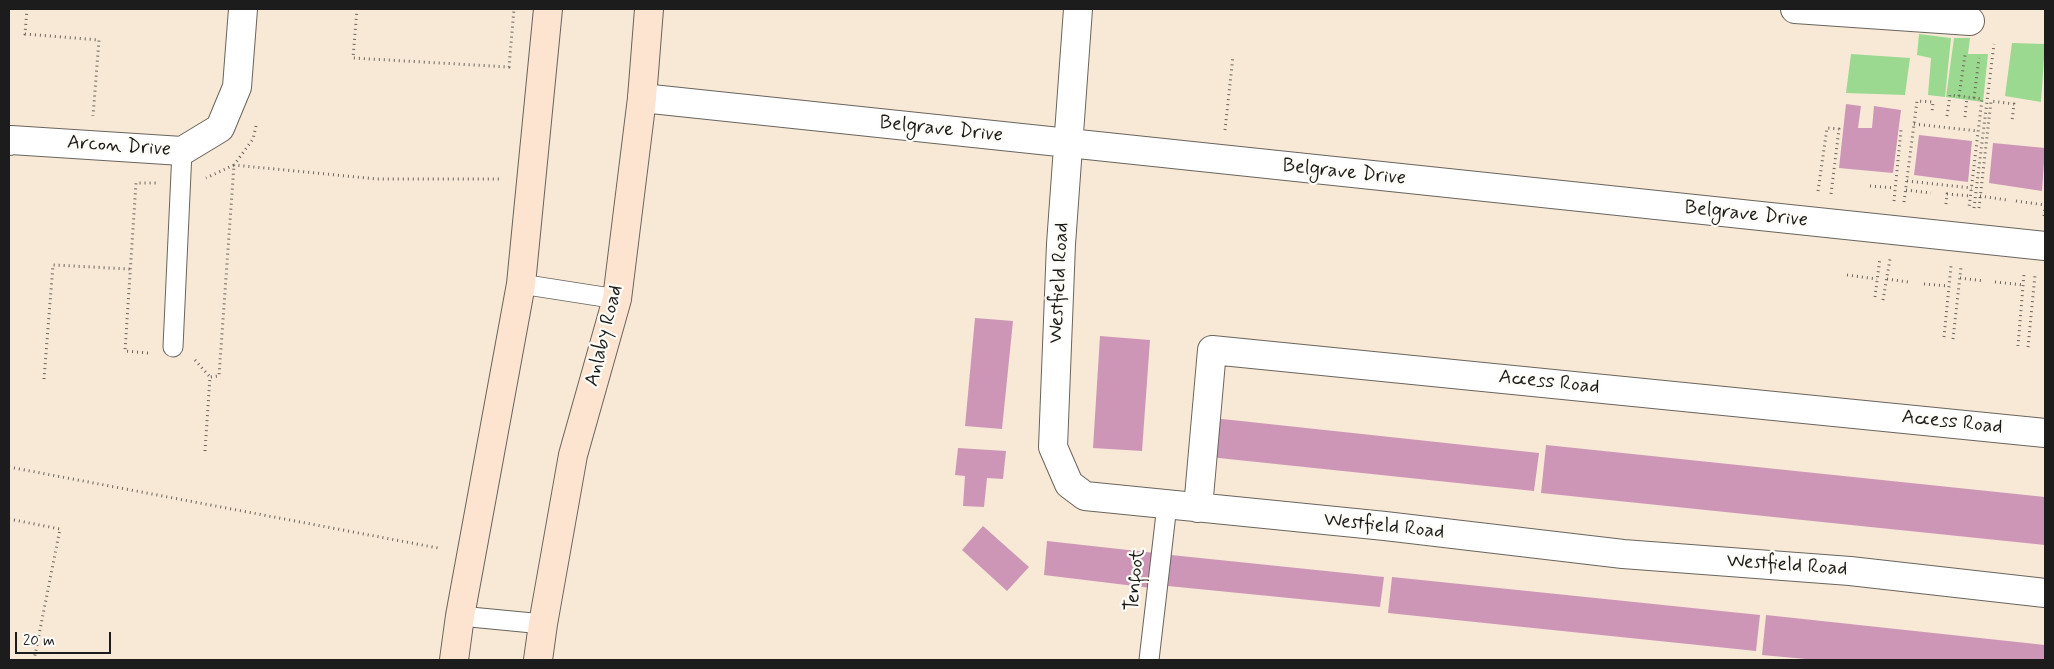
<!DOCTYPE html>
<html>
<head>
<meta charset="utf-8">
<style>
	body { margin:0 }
	#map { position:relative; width:2054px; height:669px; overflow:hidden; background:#f8e9d7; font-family:Mynerve,sans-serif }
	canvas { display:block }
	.frame { position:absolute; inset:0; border:10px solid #1c1c1c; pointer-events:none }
	.scale { position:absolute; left:15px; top:632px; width:96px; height:22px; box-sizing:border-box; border:2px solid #1c1c1c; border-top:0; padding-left:6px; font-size:15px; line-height:18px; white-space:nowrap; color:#1c1c1c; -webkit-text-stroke:4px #fdfcf7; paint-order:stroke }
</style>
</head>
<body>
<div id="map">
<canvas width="2054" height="669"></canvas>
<div class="frame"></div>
<div class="scale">20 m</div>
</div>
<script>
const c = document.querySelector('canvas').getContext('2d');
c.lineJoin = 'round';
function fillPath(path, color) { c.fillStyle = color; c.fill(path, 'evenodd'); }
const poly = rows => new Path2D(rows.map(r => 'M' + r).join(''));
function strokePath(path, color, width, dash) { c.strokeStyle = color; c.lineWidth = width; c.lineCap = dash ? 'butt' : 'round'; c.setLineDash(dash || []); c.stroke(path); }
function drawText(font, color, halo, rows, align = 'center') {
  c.font = font + ' Mynerve,sans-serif'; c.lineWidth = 4.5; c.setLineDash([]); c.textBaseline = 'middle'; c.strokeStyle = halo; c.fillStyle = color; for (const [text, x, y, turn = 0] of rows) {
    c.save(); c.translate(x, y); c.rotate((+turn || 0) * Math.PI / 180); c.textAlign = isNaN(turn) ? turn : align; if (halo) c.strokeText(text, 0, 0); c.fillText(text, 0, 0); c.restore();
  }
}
fillPath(poly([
	[1919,34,1951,38,1945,97,1928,95,1931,58,1917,55],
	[1954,38,1970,38,1968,54,1988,54,1983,102,1946,97],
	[2012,43,2045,44,2041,102,2005,96],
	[1851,54,1910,58,1905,95,1846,93]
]), '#9ad98f');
fillPath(poly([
	[1846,104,1861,106,1858,128,1872,128,1874,106,1901,110,1893,173,1839,168],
	[1919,135,1972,141,1968,182,1914,175],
	[1993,143,2045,148,2042,191,1989,183],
	[975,318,1013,321,1002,429,965,426],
	[1100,336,1150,340,1142,451,1093,448],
	[1213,418,1539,453,1534,491,1209,457],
	[1546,445,2045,497,2045,545,1541,493],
	[958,448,1006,451,1003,479,987,478,984,507,963,506,965,476,955,475],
	[983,526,1029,567,1007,591,962,550],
	[1047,541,1155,553,1151,588,1044,575],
	[1171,555,1384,577,1380,607,1168,586],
	[1392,577,1760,615,1756,651,1388,613],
	[1766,615,2045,645,2045,660,1817,660,1762,655]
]), '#cd96b7');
const service = poly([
	[521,284,617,299],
	[173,347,182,151],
	[460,616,543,624],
	[1149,660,1167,505]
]);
const minor = poly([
	[1078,9,1061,244,1053,447,1069,484,1085,496,1385,526,1623,554,1850,571,2045,593],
	[1795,9,1970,21],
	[642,98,2045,246],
	[9,141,11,140,182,151,220,128,237,87,243,9],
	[1198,508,1212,350,2045,433]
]);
const secondary = poly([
	[454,660,460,616,521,284,548,9],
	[538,660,543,624,573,455,617,299,642,98,649,9]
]);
strokePath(service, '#69645d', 21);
strokePath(minor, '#69645d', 30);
strokePath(secondary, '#69645d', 30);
strokePath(poly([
	[27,9,25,34,99,40,93,116],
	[357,9,353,58,509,67,514,9],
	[1959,96,1965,55],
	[1974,98,1979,58],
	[1947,116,1950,95,1982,99,1969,208],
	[1965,117,1967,97],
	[1914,124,1978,131],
	[256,126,253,139,234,165,377,179,499,179],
	[1225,130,1233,56],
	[1907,181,1972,188],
	[1870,186,1895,188],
	[1906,190,1931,193],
	[1818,191,1827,128,1839,129,1831,194],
	[1980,196,2007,200],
	[1894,201,1901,130],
	[2016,201,2045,205],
	[1904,202,1917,101,1933,102,1932,113],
	[1946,204,1947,194,1971,196],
	[1974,208,1994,44],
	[1979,208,1991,101,2014,104,2012,121],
	[2044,216,2045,207],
	[1847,275,1877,279],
	[1960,278,1984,281],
	[1887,279,1908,282],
	[1995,282,2024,285],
	[1924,284,1949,286],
	[1875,297,1880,258],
	[1883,300,1890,259],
	[1944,337,1951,266],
	[1953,339,1961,267],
	[2018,346,2024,274],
	[2028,347,2035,275],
	[148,353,125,351,136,183,156,183],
	[195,360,210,377],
	[44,379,53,265,130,269],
	[205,451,210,377,219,376,234,165,206,178],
	[9,467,438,548],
	[9,519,60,529,34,660]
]), '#69645d', 3, [1, 4]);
strokePath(service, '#fff', 19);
strokePath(minor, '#fff', 28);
strokePath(secondary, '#fde4d1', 28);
drawText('20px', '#1c1c1c', '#fdfcf7', [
	["Belgrave Drive",941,130,6],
	["Arcon Drive",119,147,4],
	["Belgrave Drive",1344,173,6],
	["Belgrave Drive",1746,215,6],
	["Westfield Road",1060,283,-87],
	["Anlaby Road",605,336,-76],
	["Access Road",1549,383,6],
	["Access Road",1952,423,6],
	["Westfield Road",1384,527,6],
	["Westfield Road",1787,566,4],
	["Tenfoot",1136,580,-84]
]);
</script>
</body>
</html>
